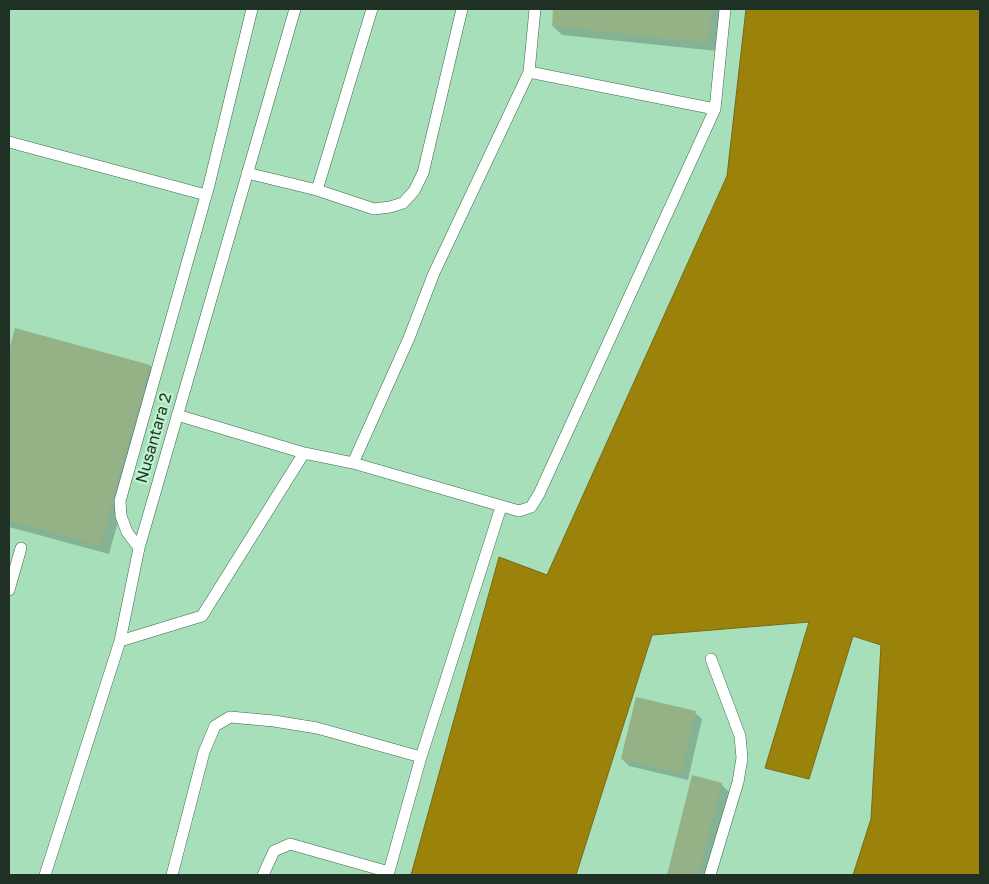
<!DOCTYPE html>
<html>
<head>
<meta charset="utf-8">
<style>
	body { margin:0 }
	#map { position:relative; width:989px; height:884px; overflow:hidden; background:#b3e3c3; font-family:"Golos Text",sans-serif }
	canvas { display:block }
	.frame { position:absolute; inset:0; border:10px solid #1e3124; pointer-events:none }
</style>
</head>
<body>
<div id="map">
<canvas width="989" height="884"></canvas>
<div class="frame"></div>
</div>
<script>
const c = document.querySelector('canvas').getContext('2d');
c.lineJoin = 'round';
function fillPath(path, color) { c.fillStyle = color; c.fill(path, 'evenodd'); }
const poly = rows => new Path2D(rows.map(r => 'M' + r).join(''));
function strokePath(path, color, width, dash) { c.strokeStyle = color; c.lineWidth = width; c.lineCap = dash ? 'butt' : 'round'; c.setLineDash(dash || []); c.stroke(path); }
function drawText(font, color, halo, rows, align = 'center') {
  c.font = font + ' "Golos Text",sans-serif'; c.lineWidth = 4.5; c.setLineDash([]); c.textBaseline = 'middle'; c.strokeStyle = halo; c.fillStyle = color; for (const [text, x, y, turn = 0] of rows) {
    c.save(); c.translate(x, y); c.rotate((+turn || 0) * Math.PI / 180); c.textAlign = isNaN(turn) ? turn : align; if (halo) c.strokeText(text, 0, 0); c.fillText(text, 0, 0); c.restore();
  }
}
fillPath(poly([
	[9,9,746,9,727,176,547,575,498,557,411,875,9,875],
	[809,622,765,768,809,778,853,636,881,645,871,819,853,875,576,875,652,635]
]), '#a6dfb9');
const water = poly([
	[746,9,980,9,980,875,853,875,871,819,881,645,853,636,809,779,765,768,809,622,652,635,576,875,411,875,499,557,547,575,727,176,746,9]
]);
fillPath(water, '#9b820b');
strokePath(water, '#766a12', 1);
fillPath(poly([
	[555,9,722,9,717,51,562,35,553,26],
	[16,329,150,366,159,375,109,554,9,527,9,355],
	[695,713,702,719,688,780,629,766,622,759],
	[693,777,721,784,730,793,709,875,668,875]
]), '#0003');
fillPath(poly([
	[553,9,712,9,708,43,552,26],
	[15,328,150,365,100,546,9,521,9,350],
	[636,697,696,711,681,774,621,759],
	[692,775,722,783,698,875,667,875]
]), '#95b186');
const service = poly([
	[715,109,725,9],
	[9,142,206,195],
	[247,173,317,190,374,209,390,207,403,203,414,191,423,173,462,9],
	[317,190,372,9],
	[304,453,353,463,519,511,531,507,539,494,715,109,529,72],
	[353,463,409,338,434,273,529,72,535,9],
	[139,548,127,532,121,516,120,501,209,185,252,9],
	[9,590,21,548],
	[120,641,202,616,304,453,177,415],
	[421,757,501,507],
	[45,875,120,641,139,548,295,9],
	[172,875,204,752,215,726,230,717,274,721,317,728,421,757,388,875],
	[263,875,274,851,290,844,389,872],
	[710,875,738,782,742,758,740,736,711,659]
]);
strokePath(service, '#3c694d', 12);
strokePath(service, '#fff', 11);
drawText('16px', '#1e3124', '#bff1cf', [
	["Nusantara 2",154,438,-74]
]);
</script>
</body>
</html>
